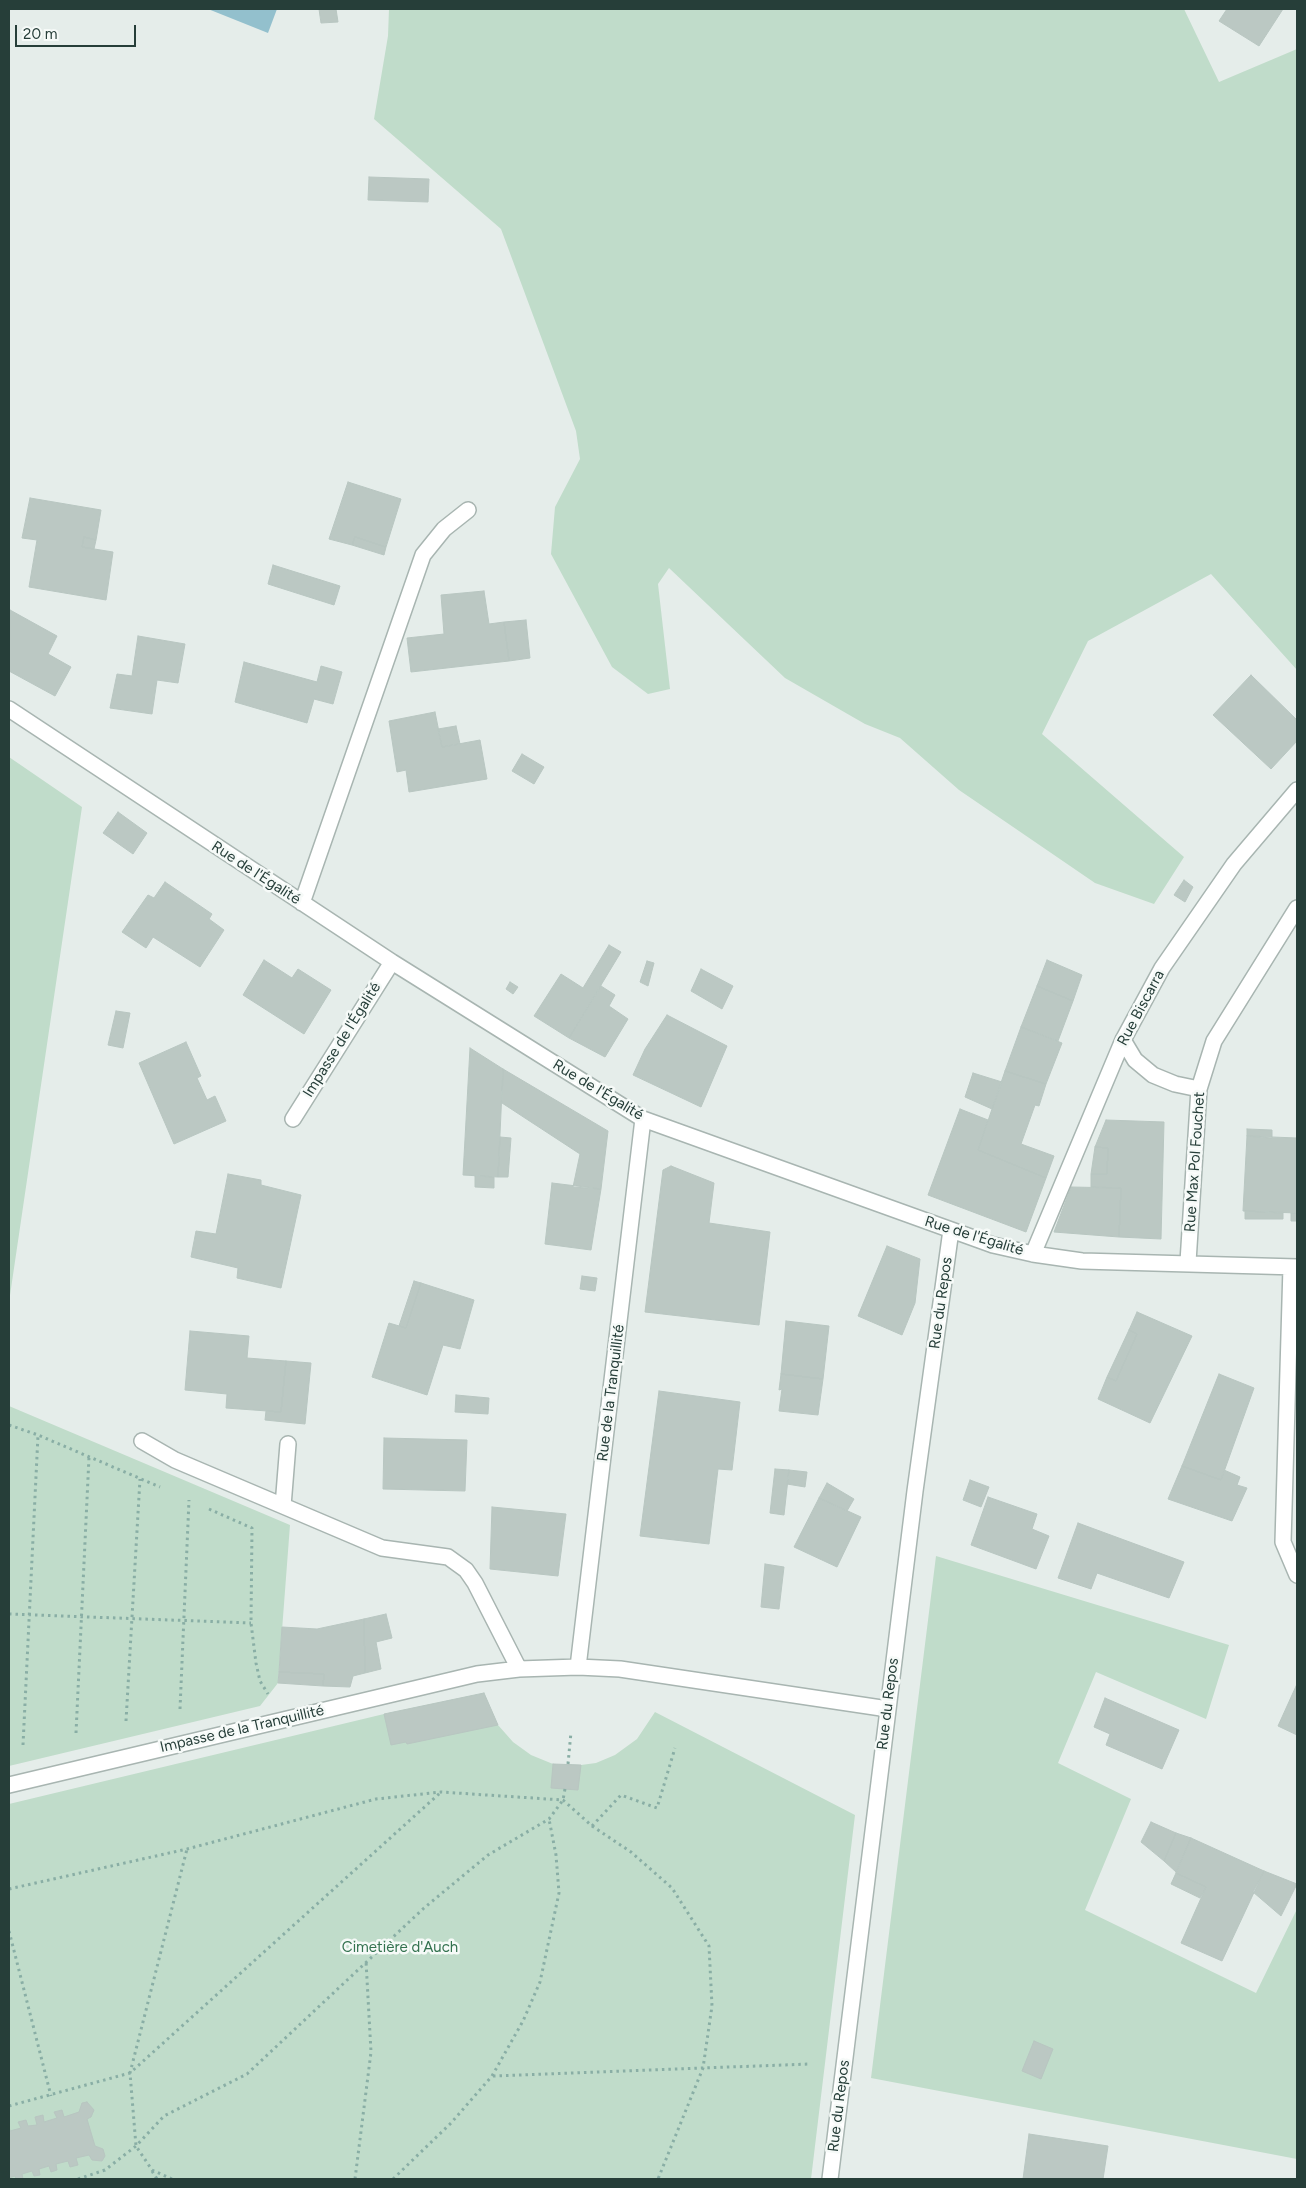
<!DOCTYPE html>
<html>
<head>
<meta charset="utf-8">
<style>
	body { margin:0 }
	#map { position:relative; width:1306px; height:2188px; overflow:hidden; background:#e5edea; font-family:Figtree,sans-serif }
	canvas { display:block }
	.frame { position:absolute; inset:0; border:10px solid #263e39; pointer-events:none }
	.scale { position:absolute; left:15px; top:25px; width:121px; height:22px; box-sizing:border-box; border:2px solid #263e39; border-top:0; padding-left:6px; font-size:15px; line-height:18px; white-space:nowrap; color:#263e39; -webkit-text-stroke:4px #f6faf8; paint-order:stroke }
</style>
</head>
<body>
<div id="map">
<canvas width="1306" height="2188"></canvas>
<div class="frame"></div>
<div class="scale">20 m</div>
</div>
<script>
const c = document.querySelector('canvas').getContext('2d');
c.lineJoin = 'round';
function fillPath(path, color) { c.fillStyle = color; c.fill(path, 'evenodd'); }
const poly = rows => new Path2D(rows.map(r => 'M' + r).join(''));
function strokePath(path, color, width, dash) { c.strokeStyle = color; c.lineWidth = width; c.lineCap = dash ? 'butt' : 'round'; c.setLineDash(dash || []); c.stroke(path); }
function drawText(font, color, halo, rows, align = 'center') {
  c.font = font + ' Figtree,sans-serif'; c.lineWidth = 5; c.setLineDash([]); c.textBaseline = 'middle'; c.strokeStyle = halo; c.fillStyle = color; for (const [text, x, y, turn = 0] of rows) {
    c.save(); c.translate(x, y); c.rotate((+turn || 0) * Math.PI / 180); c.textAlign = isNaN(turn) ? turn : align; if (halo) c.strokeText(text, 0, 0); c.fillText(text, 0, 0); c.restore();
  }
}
fillPath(poly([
	[389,9,1184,9,1219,82,1297,49,1297,670,1211,574,1088,641,1042,734,1184,857,1154,904,1095,883,959,790,900,738,865,724,785,678,669,568,658,584,670,689,648,694,612,667,551,554,555,507,580,459,576,431,501,229,374,119,388,36],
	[9,757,82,807,9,1302],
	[9,1406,290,1525,278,1683,260,1706,9,1766],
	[936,1556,1229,1645,1206,1719,1096,1672,1058,1763,1131,1799,1085,1910,1256,1993,1297,1909,1297,2159,871,2078],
	[484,1693,498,1725,513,1742,531,1755,553,1764,581,1765,596,1763,615,1755,637,1739,655,1712,855,1815,811,2179,9,2179,9,1804,384,1714]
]), '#c0dcca');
fillPath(poly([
	[208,9,277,9,268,33]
]), '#93c0cd');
const building = poly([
	[319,9,336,9,338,22,321,23,319,9],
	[1227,9,1283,9,1259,46,1219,21,1227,9],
	[369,177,429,179,428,202,368,200,369,177],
	[348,482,401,499,386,547,355,537,352,545,329,539,348,482],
	[30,498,101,510,96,540,84,537,82,547,113,552,106,600,29,587,37,540,22,538,30,498],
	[84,537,96,540,94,549,82,547,84,537],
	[355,537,386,547,384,555,352,545,355,537],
	[273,565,340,586,334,605,268,584,273,565],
	[484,591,489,624,504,622,509,661,411,672,407,638,444,634,441,595,484,591],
	[10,610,57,636,48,654,71,667,55,696,9,671,10,610],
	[526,620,530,658,509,661,504,622,526,620],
	[138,636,185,644,178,683,157,680,152,714,110,708,117,674,132,676,138,636],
	[244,662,317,682,321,666,342,672,333,704,314,699,307,723,235,702,244,662],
	[1251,675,1297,720,1297,741,1271,769,1213,715,1251,675],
	[435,712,442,747,480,740,487,779,409,792,406,770,397,772,389,721,435,712],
	[456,726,460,744,442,747,438,729,456,726],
	[522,754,544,767,534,784,512,771,522,754],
	[118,812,147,833,133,854,103,833,118,812],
	[1184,880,1193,887,1185,902,1174,895,1184,880],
	[165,882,212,914,209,919,224,930,200,967,153,937,146,948,122,932,148,895,154,898,165,882],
	[609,945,621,952,569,1038,534,1016,561,974,583,988,609,945],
	[264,960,292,978,298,969,331,990,304,1034,243,995,264,960],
	[1047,960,1082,975,1073,1001,1037,986,1047,960],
	[647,961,654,963,648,986,640,982,647,961],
	[701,969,733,986,722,1009,691,991,701,969],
	[510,982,518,987,513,994,506,989,510,982],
	[601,986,615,995,609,1006,628,1019,605,1057,569,1038,601,986],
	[1037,986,1073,1001,1058,1041,1021,1027,1037,986],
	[116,1011,130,1013,123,1048,108,1045,116,1011],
	[667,1015,727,1046,701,1107,633,1075,645,1049,667,1015],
	[1021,1027,1062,1043,1046,1084,1005,1071,1021,1027],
	[186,1042,201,1076,197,1078,207,1100,215,1096,226,1121,174,1144,139,1063,186,1042],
	[470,1048,503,1069,498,1177,463,1175,470,1048],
	[503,1069,608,1131,601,1189,573,1187,580,1154,502,1103,503,1069],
	[1005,1071,1046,1084,1039,1106,1035,1105,1021,1144,1054,1156,1046,1178,978,1150,1005,1071],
	[973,1073,1002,1082,992,1109,965,1097,973,1073],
	[960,1109,988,1120,978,1150,1046,1178,1026,1232,928,1195,960,1109],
	[1106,1120,1164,1122,1161,1239,1119,1237,1121,1188,1091,1187,1091,1174,1107,1174,1108,1148,1095,1147,1106,1120],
	[1247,1129,1272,1130,1272,1138,1247,1136,1247,1129],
	[1247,1136,1297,1138,1297,1213,1243,1211,1247,1136],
	[500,1137,511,1138,508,1177,498,1177,500,1137],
	[1095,1147,1108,1148,1107,1174,1091,1174,1095,1147],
	[671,1166,714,1183,709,1223,770,1232,759,1325,645,1312,663,1170,671,1166],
	[228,1174,261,1180,261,1185,301,1195,281,1288,237,1278,238,1268,191,1257,196,1231,216,1234,228,1174],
	[475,1176,494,1177,494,1188,475,1187,475,1176],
	[552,1183,601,1189,591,1250,545,1244,552,1183],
	[1071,1187,1121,1188,1119,1237,1054,1232,1071,1187],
	[1245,1211,1283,1213,1283,1219,1245,1219,1245,1211],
	[1291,1213,1297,1213,1297,1221,1291,1221,1291,1213],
	[887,1246,920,1259,915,1303,902,1335,858,1316,887,1246],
	[582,1276,597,1278,595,1291,580,1289,582,1276],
	[414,1281,421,1283,406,1328,399,1326,414,1281],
	[421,1283,474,1300,460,1349,443,1345,427,1395,372,1377,389,1323,406,1328,421,1283],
	[1137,1312,1192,1336,1150,1423,1098,1399,1107,1377,1116,1381,1137,1334,1129,1330,1137,1312],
	[786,1321,829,1326,823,1379,781,1374,786,1321],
	[1129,1330,1137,1334,1116,1381,1107,1377,1129,1330],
	[190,1331,249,1336,247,1358,286,1361,281,1412,226,1408,227,1394,185,1390,190,1331],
	[286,1361,311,1363,305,1424,265,1420,266,1411,281,1412,286,1361],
	[781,1374,823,1379,818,1415,779,1411,782,1389,779,1390,781,1374],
	[1219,1374,1254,1388,1221,1480,1182,1466,1219,1374],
	[659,1391,740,1402,732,1470,718,1469,709,1544,640,1536,659,1391],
	[456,1395,489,1398,488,1414,455,1412,456,1395],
	[384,1438,467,1440,465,1491,383,1489,384,1438],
	[1182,1466,1221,1480,1224,1470,1240,1477,1237,1485,1247,1488,1232,1521,1168,1499,1182,1466],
	[775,1469,789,1470,784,1515,770,1513,775,1469],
	[789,1470,807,1472,805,1487,787,1484,789,1470],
	[970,1480,989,1487,981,1507,963,1500,970,1480],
	[827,1483,854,1499,847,1511,819,1498,827,1483],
	[988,1497,1037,1514,1032,1529,1049,1536,1036,1569,971,1545,988,1497],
	[819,1498,861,1517,837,1567,794,1547,819,1498],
	[492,1507,566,1514,558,1576,490,1569,492,1507],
	[1078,1523,1184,1562,1169,1598,1097,1573,1091,1589,1058,1578,1078,1523],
	[765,1564,784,1567,779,1609,761,1607,765,1564],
	[386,1614,392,1638,376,1642,381,1669,365,1673,364,1619,386,1614],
	[364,1619,365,1673,353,1676,350,1687,323,1686,324,1674,279,1672,282,1627,317,1629,364,1619],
	[279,1672,324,1674,323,1686,278,1683,279,1672],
	[1297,1684,1297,1735,1278,1726,1297,1684],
	[484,1693,498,1725,407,1744,406,1742,391,1745,384,1714,484,1693],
	[1105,1698,1179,1730,1162,1769,1106,1745,1110,1734,1094,1727,1105,1698],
	[553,1764,581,1765,578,1790,551,1788,553,1764],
	[1151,1822,1176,1833,1164,1861,1141,1842,1151,1822],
	[1176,1833,1191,1838,1176,1872,1164,1861,1176,1833],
	[1191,1838,1264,1871,1222,1961,1181,1943,1206,1887,1176,1873,1191,1838],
	[1264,1871,1297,1884,1281,1916,1253,1892,1264,1871],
	[1176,1873,1206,1887,1200,1898,1171,1884,1176,1873],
	[1034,2041,1053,2049,1041,2079,1022,2071,1034,2041],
	[87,2102,94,2110,91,2117,87,2119,95,2146,103,2149,105,2156,102,2161,92,2160,89,2155,76,2158,78,2165,70,2167,68,2161,56,2164,57,2170,51,2172,49,2166,39,2169,40,2175,34,2176,32,2171,22,2174,23,2179,16,2179,15,2176,9,2178,9,2126,10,2131,21,2128,18,2122,26,2120,28,2126,37,2125,35,2117,43,2115,44,2122,57,2118,54,2112,62,2110,64,2117,79,2112,82,2103,87,2102],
	[1029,2134,1108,2146,1103,2179,1023,2179,1029,2134]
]);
fillPath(building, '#bbc8c3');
strokePath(building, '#b8c6c1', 1);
const minor = poly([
	[9,709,392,962,643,1119,993,1245,1033,1254,1082,1261,1297,1267],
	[302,903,423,555,444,529,468,510],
	[1123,1040,1135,1060,1153,1075,1175,1084,1199,1089],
	[293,1119,392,962],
	[1033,1254,1123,1040,1162,968,1234,864,1297,790],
	[1188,1262,1199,1089,1214,1041,1297,908],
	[1291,1267,1283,1542,1297,1575],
	[142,1441,175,1460,382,1548,448,1557,466,1570,475,1583,519,1669],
	[283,1506,288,1444],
	[578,1667,643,1119],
	[9,1785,477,1674,519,1669,578,1667,620,1669,888,1709],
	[830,2179,915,1491,951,1230]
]);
strokePath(minor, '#a8b5b1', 18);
strokePath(poly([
	[9,1425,38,1435,160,1487],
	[209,1509,252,1528,251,1623,256,1663,260,1681,268,1694],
	[9,1614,251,1623],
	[180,1709,189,1500],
	[126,1721,140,1479],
	[76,1733,89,1457],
	[23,1745,38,1435],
	[568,1764,571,1732],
	[592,1826,621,1795,657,1808,675,1748],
	[9,1889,187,1849,376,1799,441,1792,563,1800,592,1826,631,1852,672,1888,709,1946,712,2006,703,2068,658,2179],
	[9,1931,51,2096],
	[493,2076,809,2064],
	[9,2106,130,2073,440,1793],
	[152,2171,157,2179],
	[78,2179,105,2170,136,2146,164,2116,247,2074,424,1908,488,1855,549,1819,563,1800,565,1789],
	[172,2179,152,2170,136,2146,130,2073,187,1849],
	[355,2179,371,2052,366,1961],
	[393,2179,451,2123,492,2076,523,2021,540,1982,559,1893,556,1855,549,1819]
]), '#89aea5', 3, [2.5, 4]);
strokePath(minor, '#fff', 15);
drawText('15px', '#263e39', '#f6faf8', [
	["Rue de l'Égalité",256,873,33],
	["Rue Biscarra",1141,1008,-62],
	["Impasse de l'Égalité",342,1040,-58],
	["Rue de l'Égalité",598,1090,31],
	["Rue Max Pol Fouchet",1195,1162,-86],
	["Rue de l'Égalité",974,1236,17],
	["Rue du Repos",941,1303,-82],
	["Rue de la Tranquillité",611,1393,-83],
	["Rue du Repos",888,1704,-83],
	["Impasse de la Tranquillité",242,1729,-13],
	["Rue du Repos",839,2106,-83]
]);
drawText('15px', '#33724f', '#f6faf8', [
	["Cimetière d'Auch",400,1948]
]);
</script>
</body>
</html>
